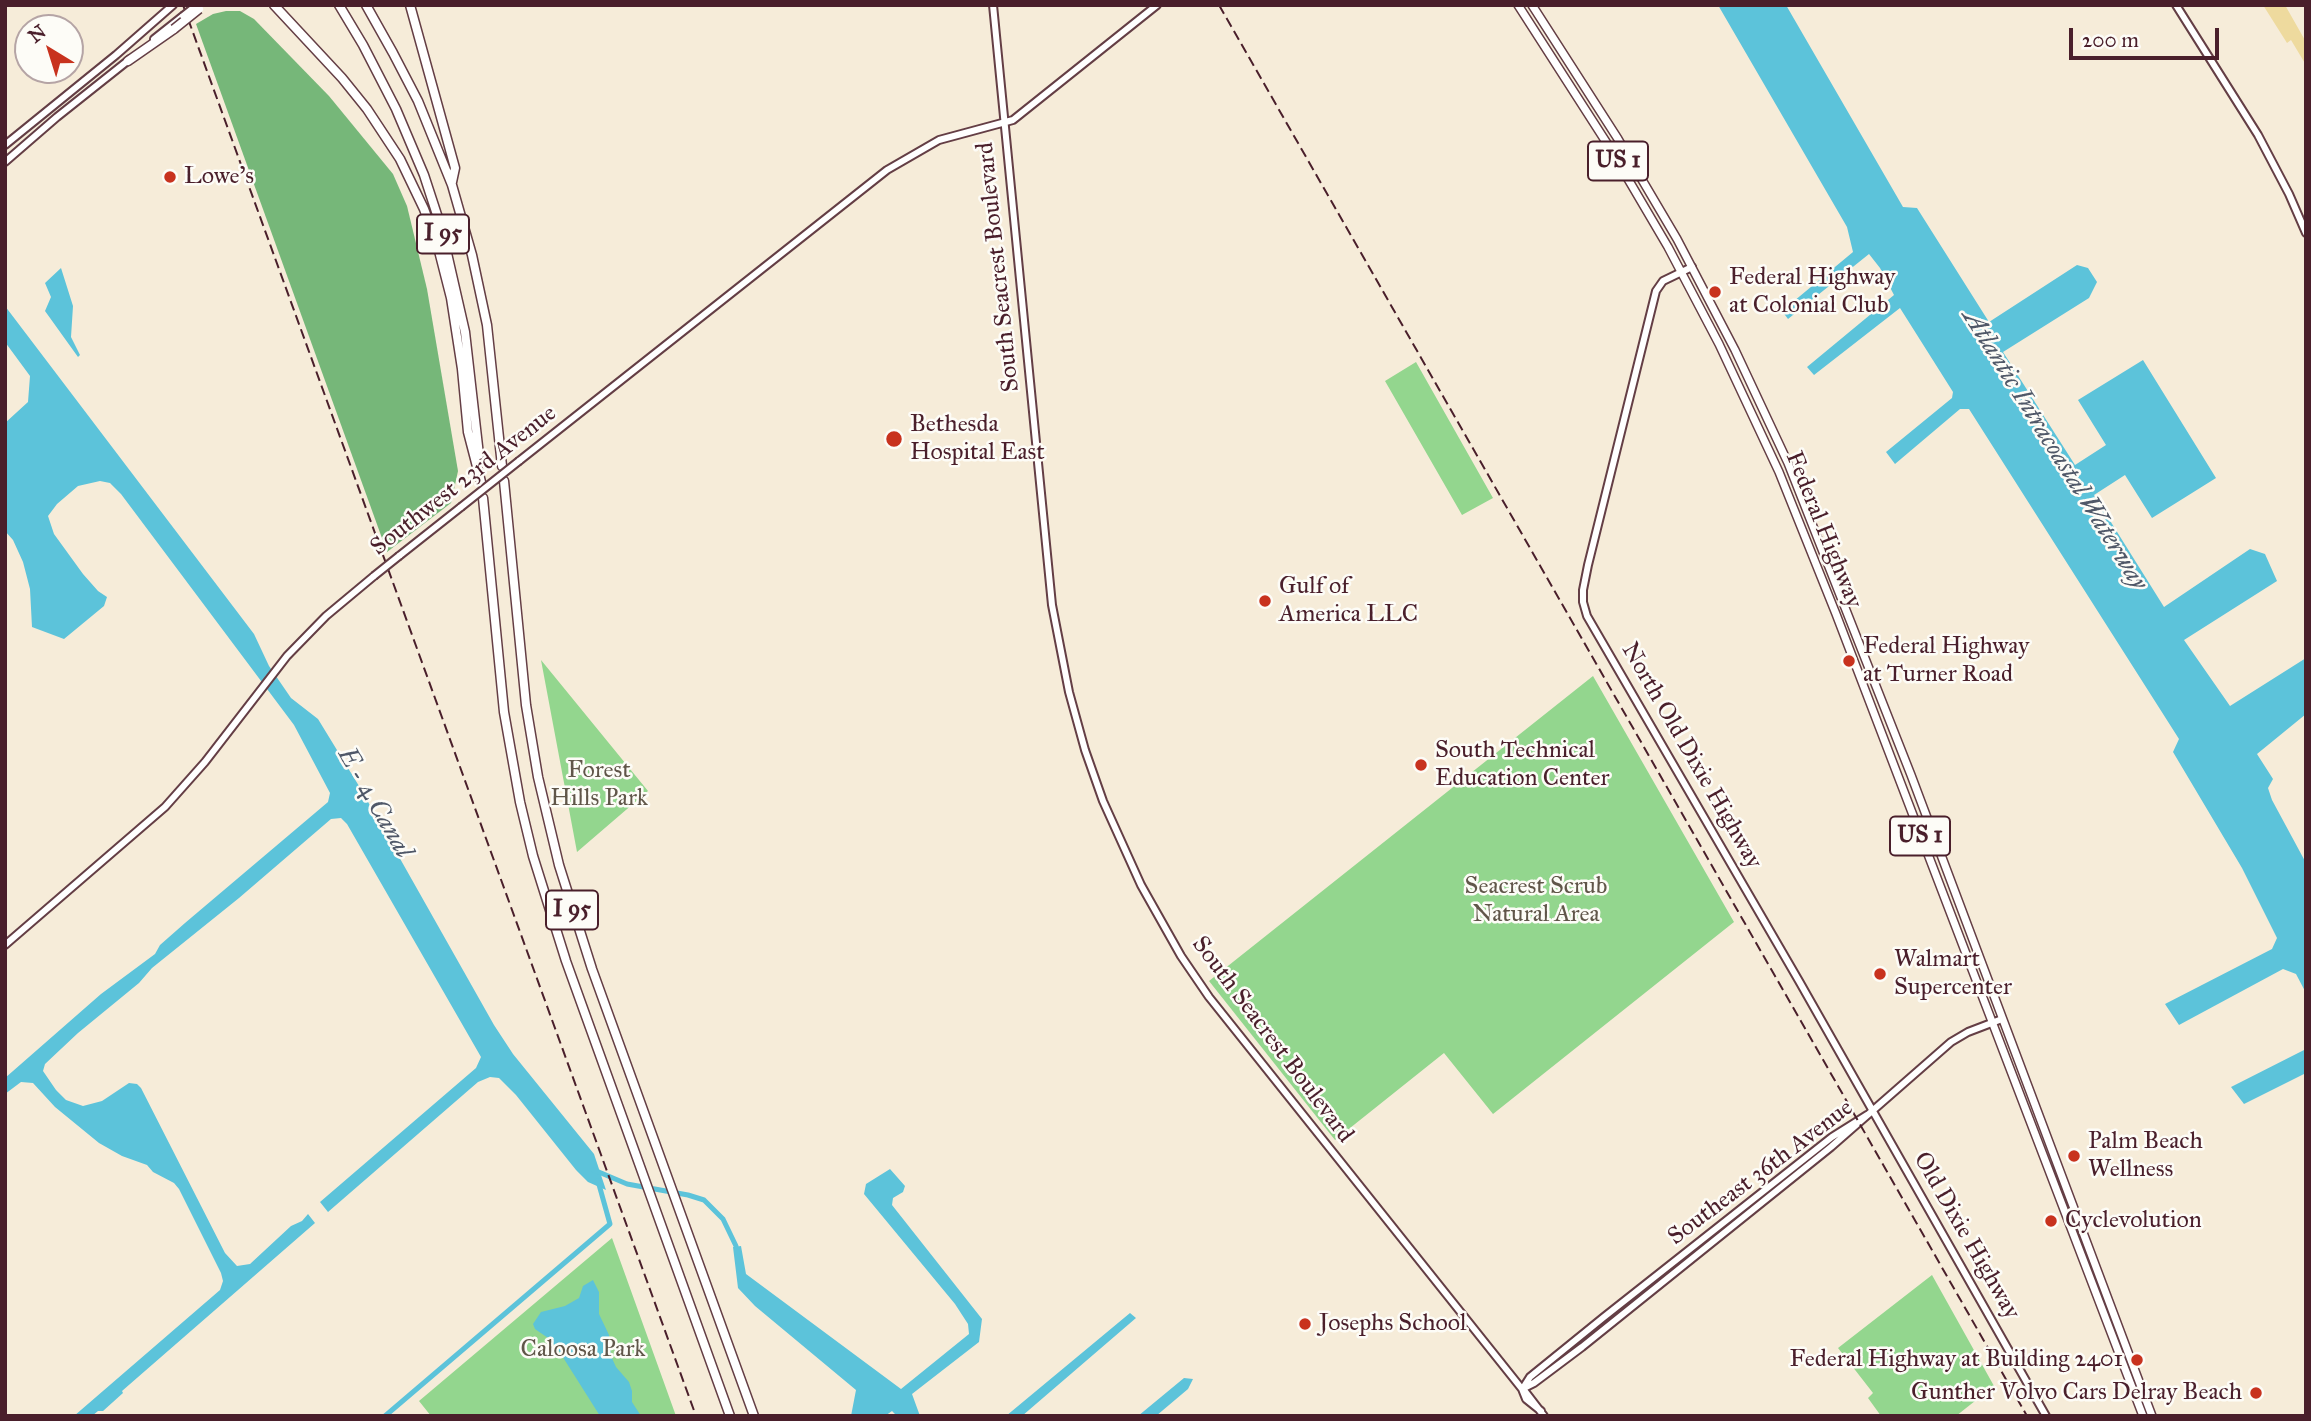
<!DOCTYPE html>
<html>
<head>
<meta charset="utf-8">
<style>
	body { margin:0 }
	#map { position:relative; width:2311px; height:1421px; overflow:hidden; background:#f6ecd9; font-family:"IM FELL Great Primer",serif }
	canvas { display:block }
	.frame { position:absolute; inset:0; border:7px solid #4a1f2b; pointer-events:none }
	.north { position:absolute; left:14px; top:14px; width:70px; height:70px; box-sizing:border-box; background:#fdfcf7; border:2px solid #b5a4a5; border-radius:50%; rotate:322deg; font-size:19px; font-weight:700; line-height:28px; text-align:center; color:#4a1f2b }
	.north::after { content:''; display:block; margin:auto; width:24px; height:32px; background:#c8321e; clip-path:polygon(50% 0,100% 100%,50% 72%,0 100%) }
	.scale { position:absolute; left:2069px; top:28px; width:150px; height:32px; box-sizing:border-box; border:4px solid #4a1f2b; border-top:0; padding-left:9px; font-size:21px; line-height:24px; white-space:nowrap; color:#4a1f2b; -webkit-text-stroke:5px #fdfcf7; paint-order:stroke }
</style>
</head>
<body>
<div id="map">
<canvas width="2311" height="1421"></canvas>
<div class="frame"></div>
<div class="north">N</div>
<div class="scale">200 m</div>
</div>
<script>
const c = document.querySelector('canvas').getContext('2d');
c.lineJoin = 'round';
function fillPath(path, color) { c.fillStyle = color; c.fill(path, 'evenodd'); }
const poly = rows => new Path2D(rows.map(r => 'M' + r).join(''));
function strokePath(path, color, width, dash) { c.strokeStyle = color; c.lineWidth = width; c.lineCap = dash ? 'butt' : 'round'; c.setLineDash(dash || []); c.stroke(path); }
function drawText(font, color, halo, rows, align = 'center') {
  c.font = font + ' "IM FELL Great Primer",serif'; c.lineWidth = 5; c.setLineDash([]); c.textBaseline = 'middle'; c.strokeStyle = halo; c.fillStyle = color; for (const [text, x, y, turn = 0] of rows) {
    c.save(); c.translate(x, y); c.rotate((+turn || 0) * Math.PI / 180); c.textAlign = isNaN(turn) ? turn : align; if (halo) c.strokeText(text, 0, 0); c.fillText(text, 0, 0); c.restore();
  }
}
fillPath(poly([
	[1416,362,1493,498,1462,515,1385,381],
	[541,660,648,791,577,852],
	[1593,676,1734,922,1493,1114,1444,1053,1335,1140,1209,981],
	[612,1238,676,1416,431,1416,419,1401],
	[1932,1275,1994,1386,1956,1416,1881,1416,1868,1398,1873,1393,1838,1348]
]), '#93d68e');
fillPath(poly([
	[226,11,240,11,254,19,329,96,393,174,407,206,427,289,458,471,451,503,387,552,196,24,213,14]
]), '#76b779');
fillPath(poly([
	[2263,5,2285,5,2306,42,2306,65,2291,40,2287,43]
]), '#eeda9e');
fillPath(poly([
	[1718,5,1786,5,1903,207,1917,208,1989,322,2077,265,2088,268,2097,282,2089,298,2003,352,2075,465,2106,445,2078,400,2143,360,2216,478,2152,518,2125,475,2094,495,2164,607,2250,549,2265,554,2277,581,2184,640,2230,706,2306,658,2306,714,2257,754,2273,779,2268,788,2272,800,2306,863,2306,993,2296,974,2283,969,2179,1025,2165,1004,2272,949,2277,938,2242,868,2173,752,2179,739,1969,409,1960,409,1895,464,1886,452,1952,398,1953,392,1900,308,1814,375,1807,367,1894,295,1880,268,1869,254,1788,319,1782,311,1853,252,1847,227],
	[61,268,73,306,71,337,80,355,78,357,45,311,51,297,45,283],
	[5,306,254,634,269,666,291,698,318,719,359,786,494,1025,513,1054,594,1154,606,1190,588,1182,576,1170,516,1095,499,1078,490,1077,478,1082,328,1212,320,1202,476,1068,481,1057,347,824,341,818,331,819,239,898,152,968,139,983,78,1033,45,1064,43,1071,56,1090,66,1100,83,1106,102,1101,129,1083,137,1084,141,1088,225,1253,237,1266,250,1264,291,1226,302,1221,308,1214,315,1223,122,1391,123,1393,103,1411,98,1411,92,1416,74,1416,220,1290,223,1281,221,1273,179,1189,174,1183,153,1172,147,1165,122,1156,99,1143,55,1107,33,1083,21,1082,5,1094,5,1078,101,994,155,954,160,945,185,923,328,802,330,793,294,725,121,494,110,483,100,481,78,486,57,504,48,516,54,534,83,574,98,591,107,597,104,606,64,639,32,627,30,589,23,562,13,540,5,531,5,423,28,402,30,376,5,342],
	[2306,1049,2306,1073,2244,1104,2231,1087],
	[890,1169,905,1186,903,1192,893,1198,892,1205,982,1319,979,1342,912,1394,920,1416,897,1416,892,1411,885,1416,851,1416,856,1390,755,1306,738,1288,733,1247,741,1246,746,1274,901,1389,969,1334,968,1324,955,1304,864,1194,866,1184],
	[593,1280,599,1292,599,1314,609,1335,611,1356,616,1367,629,1382,632,1391,632,1402,641,1416,600,1416,559,1351,548,1338,535,1329,533,1324,541,1312,565,1306,579,1298,583,1286],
	[1130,1313,1136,1318,1022,1416,1006,1416],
	[1184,1378,1193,1379,1188,1389,1156,1416,1138,1416]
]), '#5cc3da');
strokePath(poly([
	[594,1170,627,1184,688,1195,704,1200,723,1219,736,1246],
	[385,1416,610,1224,598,1181]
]), '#5cc3da', 5);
const secondary = poly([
	[993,5,1052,605,1069,692,1085,750,1103,801,1141,885,1181,956,1209,997,1522,1389,1526,1399,1541,1411],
	[2176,5,2258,135,2289,194,2306,233],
	[154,39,183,16],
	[5,145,116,55,173,5],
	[5,162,57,117,130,59],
	[1692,267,1663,281,1656,291,1588,565,1583,590,1583,602,1587,616,1799,981,2046,1416],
	[519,461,887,170,939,140,1013,120,1157,5],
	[399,556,461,507],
	[5,945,165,807,205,762,287,656,326,616,374,576],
	[1523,1388,1530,1377,1604,1317,1832,1137,1867,1115],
	[1522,1389,1534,1383,1582,1347,1831,1147,1951,1042,1968,1032,2002,1019],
	[1524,1390,1544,1416]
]);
const primary = poly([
	[1518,5,1608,145,1668,247,1719,344,1779,472,1836,614,2143,1416],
	[1532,5,1618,139,1677,239,1735,350,1788,463,1911,775,2152,1416]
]);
const highway = poly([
	[274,5,342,78,367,109,400,159,424,209,438,247,451,298,462,369,468,432,481,482],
	[339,5,363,45,396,109,424,175,441,227,465,332,479,455],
	[366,5,393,53,418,101,452,185,472,255,487,325,502,466],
	[410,5,455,168,452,182],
	[128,61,174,29],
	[504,481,526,705,538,777,559,865,592,969,754,1416],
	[483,498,504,712,520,802,533,856,566,961,730,1416]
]);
strokePath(secondary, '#643e45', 10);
strokePath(primary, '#643e45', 10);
strokePath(highway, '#643e45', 11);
strokePath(secondary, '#fff', 6);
strokePath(primary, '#fff', 7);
strokePath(highway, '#fff', 8);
strokePath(poly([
	[183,5,696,1416],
	[1219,5,2027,1416]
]), '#4a1f2b', 2, [10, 5]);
const secondaryBridge = poly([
	[183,16,197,5],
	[461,507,519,461],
	[374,576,399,556]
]);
const highwayBridge = poly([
	[174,29,199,9]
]);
strokePath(secondaryBridge, '#643e45', 10, []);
strokePath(highwayBridge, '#643e45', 11, []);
strokePath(secondaryBridge, '#fff', 6);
strokePath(highwayBridge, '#fff', 8);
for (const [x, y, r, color] of [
	[170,177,7,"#c8321e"],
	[1715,292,7,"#c8321e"],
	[894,439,9,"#c8321e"],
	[1265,601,7,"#c8321e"],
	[1849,661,7,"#c8321e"],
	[1421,765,7,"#c8321e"],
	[1880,974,7,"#c8321e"],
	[2074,1156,7,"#c8321e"],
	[2051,1221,7,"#c8321e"],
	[1305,1324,7,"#c8321e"],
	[2137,1360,7,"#c8321e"],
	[2256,1393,7,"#c8321e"]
]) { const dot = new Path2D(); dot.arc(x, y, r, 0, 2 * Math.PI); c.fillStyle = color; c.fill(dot); strokePath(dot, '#fdfcf7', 2.5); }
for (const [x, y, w] of [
	[1618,161,60],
	[443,234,52],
	[1920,836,60],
	[572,910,52]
]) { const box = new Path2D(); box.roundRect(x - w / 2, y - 19.5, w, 39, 5); c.fillStyle = '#fdfcf7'; c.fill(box); strokePath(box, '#4a1f2b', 2); }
drawText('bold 23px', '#4a1f2b', null, [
	["US 1",1618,161],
	["I 95",443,234],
	["US 1",1920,836],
	["I 95",572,910]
]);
drawText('24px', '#4a1f2b', '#fdfcf7', [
	["Lowe's",184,177],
	["Federal Highway",1729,278],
	["at Colonial Club",1729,306],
	["Bethesda",910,425],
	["Hospital East",910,453],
	["Gulf of",1279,587],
	["America LLC",1279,615],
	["Federal Highway",1863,647],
	["at Turner Road",1863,675],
	["South Technical",1435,751],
	["Education Center",1435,779],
	["Walmart",1894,960],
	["Supercenter",1894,988],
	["Palm Beach",2088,1142],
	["Wellness",2088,1170],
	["Cyclevolution",2065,1221],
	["Josephs School",1319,1324],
	["Federal Highway at Building 2401",2123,1360,"right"],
	["Gunther Volvo Cars Delray Beach",2242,1393,"right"]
], 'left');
drawText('24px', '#4a1f2b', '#fdfcf7', [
	["South Seacrest Boulevard",999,267,-96],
	["Southwest 23rd Avenue",464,481,-38],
	["Federal Highway",1823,530,68],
	["North Old Dixie Highway",1691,756,60],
	["South Seacrest Boulevard",1272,1040,53],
	["Southeast 36th Avenue",1761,1173,-37],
	["Old Dixie Highway",1966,1236,60]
]);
drawText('24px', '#605649', '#fdfcf7', [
	["Forest",599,771],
	["Hills Park",599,799],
	["Seacrest Scrub",1536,887],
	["Natural Area",1536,915],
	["Caloosa Park",583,1350]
]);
drawText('italic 26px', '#505868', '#fdfcf7', [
	["Atlantic Intracoastal Waterway",2054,450,58],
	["E - 4 Canal",374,803,60]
]);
</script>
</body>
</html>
